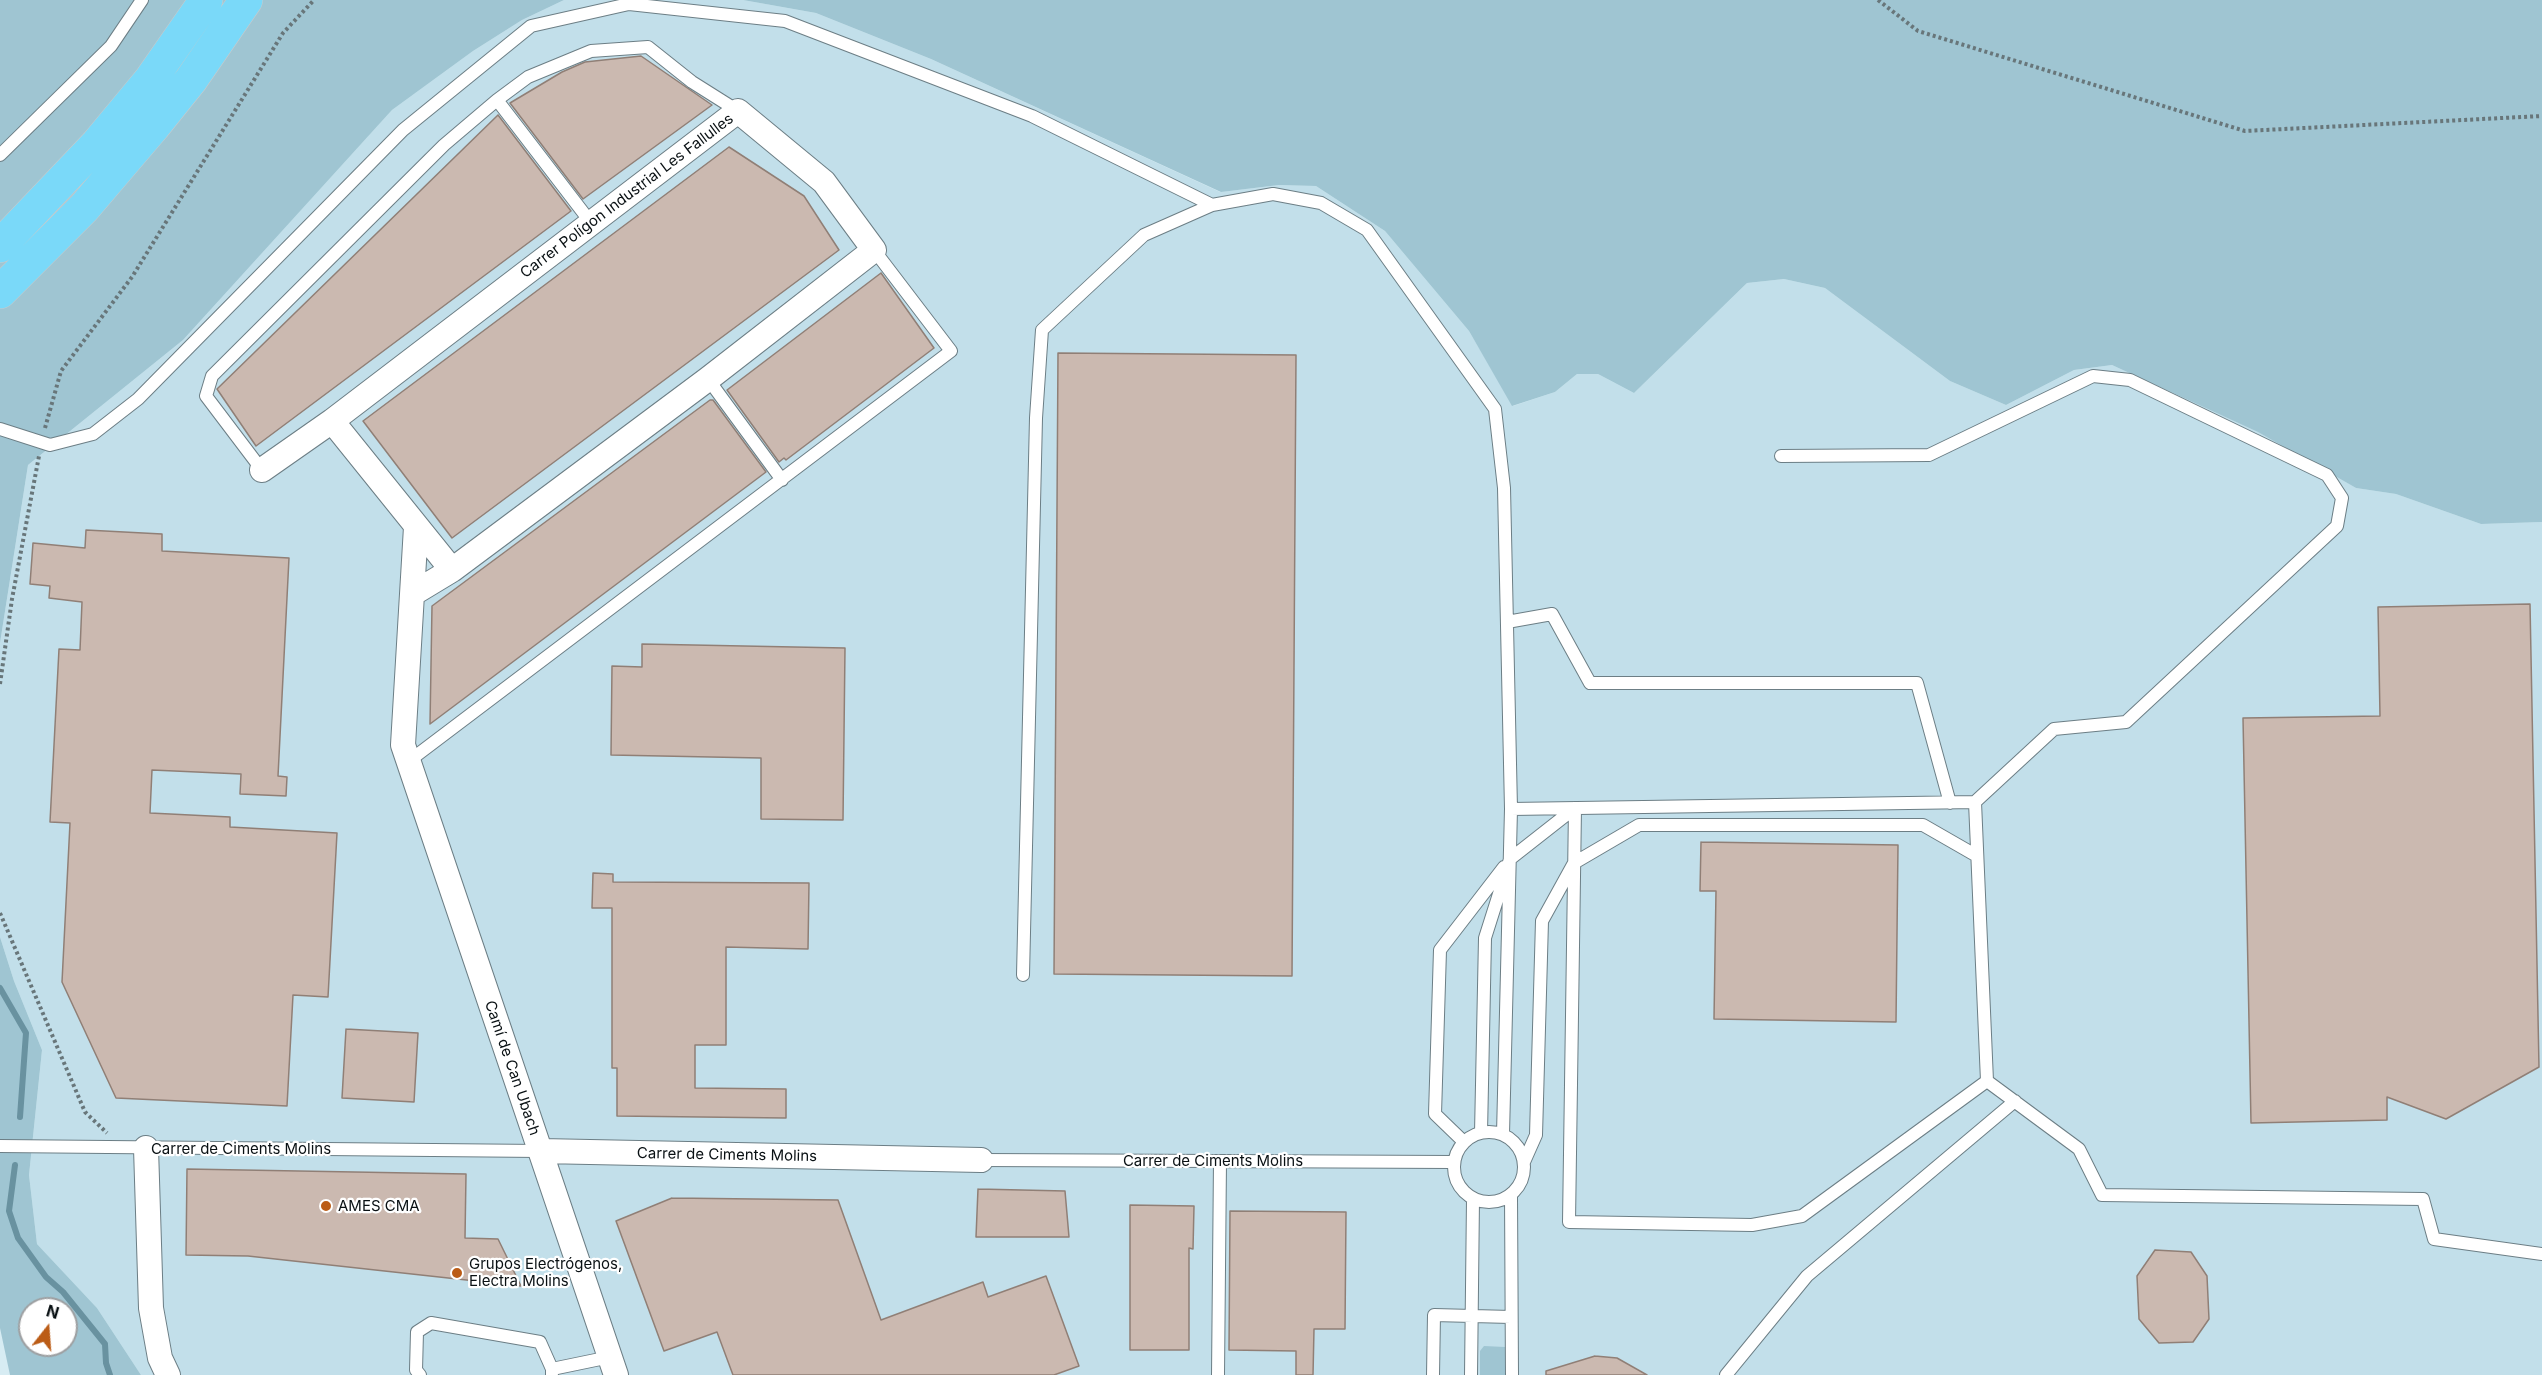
<!DOCTYPE html>
<html>
<head>
<meta charset="utf-8">
<style>
	body { margin:0 }
	#map { position:relative; width:2542px; height:1375px; overflow:hidden; background:#d7ecf3; font-family:Inter,sans-serif }
	canvas { display:block }
	.north { position:absolute; left:18px; top:1297px; width:60px; height:60px; box-sizing:border-box; background:#fff; border:2px solid #9d9fa1; border-radius:50%; rotate:17deg; font-size:16px; font-weight:700; line-height:24px; text-align:center; color:#091013 }
	.north::after { content:''; display:block; margin:auto; width:21px; height:27px; background:#bb5c16; clip-path:polygon(50% 0,100% 100%,50% 72%,0 100%) }
</style>
</head>
<body>
<div id="map">
<canvas width="2542" height="1375"></canvas>
<div class="north">N</div>
</div>
<script>
const c = document.querySelector('canvas').getContext('2d');
c.lineJoin = 'round';
function fillPath(path, color) { c.fillStyle = color; c.fill(path, 'evenodd'); }
const poly = rows => new Path2D(rows.map(r => 'M' + r).join(''));
function strokePath(path, color, width, dash) { c.strokeStyle = color; c.lineWidth = width; c.lineCap = dash ? 'butt' : 'round'; c.setLineDash(dash || []); c.stroke(path); }
function drawText(font, color, halo, rows, align = 'center') {
  c.font = font + ' Inter,sans-serif'; c.lineWidth = 4.5; c.setLineDash([]); c.textBaseline = 'middle'; c.strokeStyle = halo; c.fillStyle = color; for (const [text, x, y, turn = 0] of rows) {
    c.save(); c.translate(x, y); c.rotate((+turn || 0) * Math.PI / 180); c.textAlign = isNaN(turn) ? turn : align; if (halo) c.strokeText(text, 0, 0); c.fillText(text, 0, 0); c.restore();
  }
}
fillPath(poly([
	[564,0,743,0,816,13,931,59,1220,192,1279,185,1316,186,1385,231,1469,331,1513,406,1555,392,1577,374,1598,374,1634,393,1747,283,1784,279,1825,288,1950,381,2006,405,2074,370,2112,365,2259,432,2356,488,2396,494,2481,524,2542,522,2542,1375,141,1375,97,1308,37,1244,29,1175,42,1050,14,981,0,937,0,643,28,465,183,340,392,110,473,51,522,20]
]), '#c2dfea');
fillPath(poly([
	[0,0,564,0,522,20,473,51,392,110,183,340,28,465,0,643],
	[743,0,2542,0,2542,522,2481,524,2396,494,2356,488,2258,432,2112,365,2074,370,2006,405,1950,381,1825,288,1784,279,1747,283,1634,393,1598,374,1577,374,1555,392,1512,406,1469,331,1385,231,1316,186,1279,185,1221,192,931,59,816,13],
	[0,937,14,981,42,1050,29,1175,37,1244,97,1308,141,1375,10,1375,0,1328],
	[30,1309,66,1309,66,1345,30,1345],
	[1484,1346,1505,1347,1505,1375,1480,1375,1480,1351]
]), '#9fc5d2');
strokePath(poly([
	[0,988,26,1033,20,1117],
	[15,1165,9,1211,18,1238,46,1277,63,1292,105,1344,106,1363,110,1375]
]), '#6992a0', 6);
const building = poly([
	[641,56,712,105,583,199,510,103,562,72,585,62,641,56],
	[498,115,571,211,256,446,217,389,498,115],
	[729,147,804,196,839,250,452,538,363,421,729,147],
	[881,273,934,348,786,460,784,458,779,462,727,390,881,273],
	[1058,353,1296,355,1292,976,1054,974,1058,353],
	[710,400,713,400,766,472,430,724,432,606,710,400],
	[86,530,162,534,162,551,289,558,278,776,287,777,286,796,240,794,241,774,152,770,150,813,230,817,230,827,337,833,328,997,293,995,287,1106,116,1098,62,982,70,823,50,822,59,649,80,650,82,602,49,598,50,586,30,584,33,543,85,548,86,530],
	[2530,604,2539,1067,2446,1119,2387,1097,2387,1120,2251,1123,2243,718,2380,716,2378,607,2530,604],
	[642,644,845,648,843,820,761,819,761,758,611,755,612,666,642,667,642,644],
	[1701,842,1898,845,1896,1022,1714,1019,1716,891,1700,891,1701,842],
	[593,873,613,874,613,882,809,883,808,949,726,947,726,1045,695,1045,695,1088,786,1089,786,1118,617,1116,617,1068,612,1068,612,908,592,908,593,873],
	[346,1029,418,1033,414,1102,342,1098,346,1029],
	[187,1169,466,1174,465,1238,498,1239,521,1286,248,1256,186,1255,187,1169],
	[978,1189,1065,1191,1069,1237,976,1237,978,1189],
	[672,1198,838,1200,881,1320,983,1282,988,1297,1046,1276,1079,1366,1054,1375,733,1375,717,1332,664,1351,616,1221,672,1198],
	[1130,1205,1194,1206,1193,1249,1189,1248,1189,1350,1130,1350,1130,1205],
	[1230,1211,1346,1212,1345,1329,1314,1329,1313,1375,1296,1375,1296,1351,1229,1350,1230,1211],
	[2155,1250,2191,1252,2207,1276,2209,1319,2193,1342,2159,1343,2139,1319,2137,1276,2155,1250],
	[1595,1356,1617,1358,1647,1375,1546,1375,1546,1371,1595,1356]
]);
fillPath(building, '#cbb9b0');
strokePath(building, '#907f76', 1.5);
const lane = poly([
	[497,100,592,224],
	[0,155,111,46,142,0],
	[708,379,782,480],
	[0,429,50,445,93,434,138,399,403,130,531,26,629,4,785,21,1032,116,1212,205],
	[262,470,206,396,212,376,444,145,497,100,528,77,591,51,648,47,692,82,738,111],
	[1507,622,1552,614,1590,683,1917,683,1950,803],
	[409,761,951,351,874,250],
	[1975,802,1987,1081,2079,1149,2102,1195,2423,1199,2434,1239,2542,1254],
	[1575,808,1569,1222,1752,1225,1802,1216,1987,1081],
	[1511,809,1975,802,2054,729,2126,722,2337,526,2342,498,2327,475,2130,380,2093,376,1929,455,1781,456],
	[1023,975,1036,418,1042,330,1144,235,1212,205,1273,194,1321,203,1367,230,1495,409,1504,488,1511,809,1503,1134],
	'1454 1167a35 35 0 1 1 70 0a35 35 0 1 1-70 0Z',
	[1481,1133,1485,938,1510,859,1575,808],
	[1464,1142,1435,1114,1440,950,1504,867],
	[0,1146,541,1151],
	[981,1160,1454,1162],
	[1524,1162,1536,1135,1542,921,1574,863,1639,825,1923,825,1977,856],
	[1511,1196,1512,1375],
	[552,1369,610,1357],
	[420,1375,416,1370,417,1332,431,1323,540,1342,552,1369,552,1375],
	[1218,1375,1220,1161],
	[1433,1375,1434,1315,1511,1317],
	[1471,1375,1473,1199],
	[1726,1375,1807,1276,2015,1101]
]);
const street = poly([
	[262,470,332,421],
	[416,527,403,745,616,1375],
	[414,593,452,570,708,379,874,250,824,182,738,111,332,421,452,570],
	[146,1148,151,1308,160,1358,168,1375],
	[541,1151,981,1160]
]);
const highway = poly([
	[0,246,97,144,151,79,206,0],
	[0,292,84,208,154,126,191,80,246,0]
]);
strokePath(lane, '#6c7e85', 14);
strokePath(street, '#6c7e85', 26);
strokePath(highway, '#c9cacb', 34);
strokePath(poly([
	[1878,0,1918,31,2245,131,2542,116],
	[45,428,61,371,132,277,283,33,314,0],
	[0,684,12,599,39,456],
	[0,913,85,1112,107,1133]
]), '#68767a', 4, [3, 3]);
strokePath(lane, '#fff', 12);
strokePath(street, '#fff', 24);
strokePath(highway, '#7ad9f9', 33);
for (const [x, y, r, color] of [
	[326,1206,6,"#bb5c16"],
	[457,1273,6,"#bb5c16"]
]) { const dot = new Path2D(); dot.arc(x, y, r, 0, 2 * Math.PI); c.fillStyle = color; c.fill(dot); strokePath(dot, '#fff', 2); }
drawText('15px', '#091013', '#fff', [
	["Carrer Polígon Industrial Les Fallulles",627,196,-37],
	["Camí de Can Ubach",512,1068,71],
	["Carrer de Ciments Molins",241,1149],
	["Carrer de Ciments Molins",727,1155,1],
	["Carrer de Ciments Molins",1213,1161]
]);
drawText('15px', '#091013', '#fff', [
	["AMES CMA",338,1206],
	["Grupos Electrógenos,",469,1264],
	["Electra Molins",469,1281]
], 'left');
</script>
</body>
</html>
